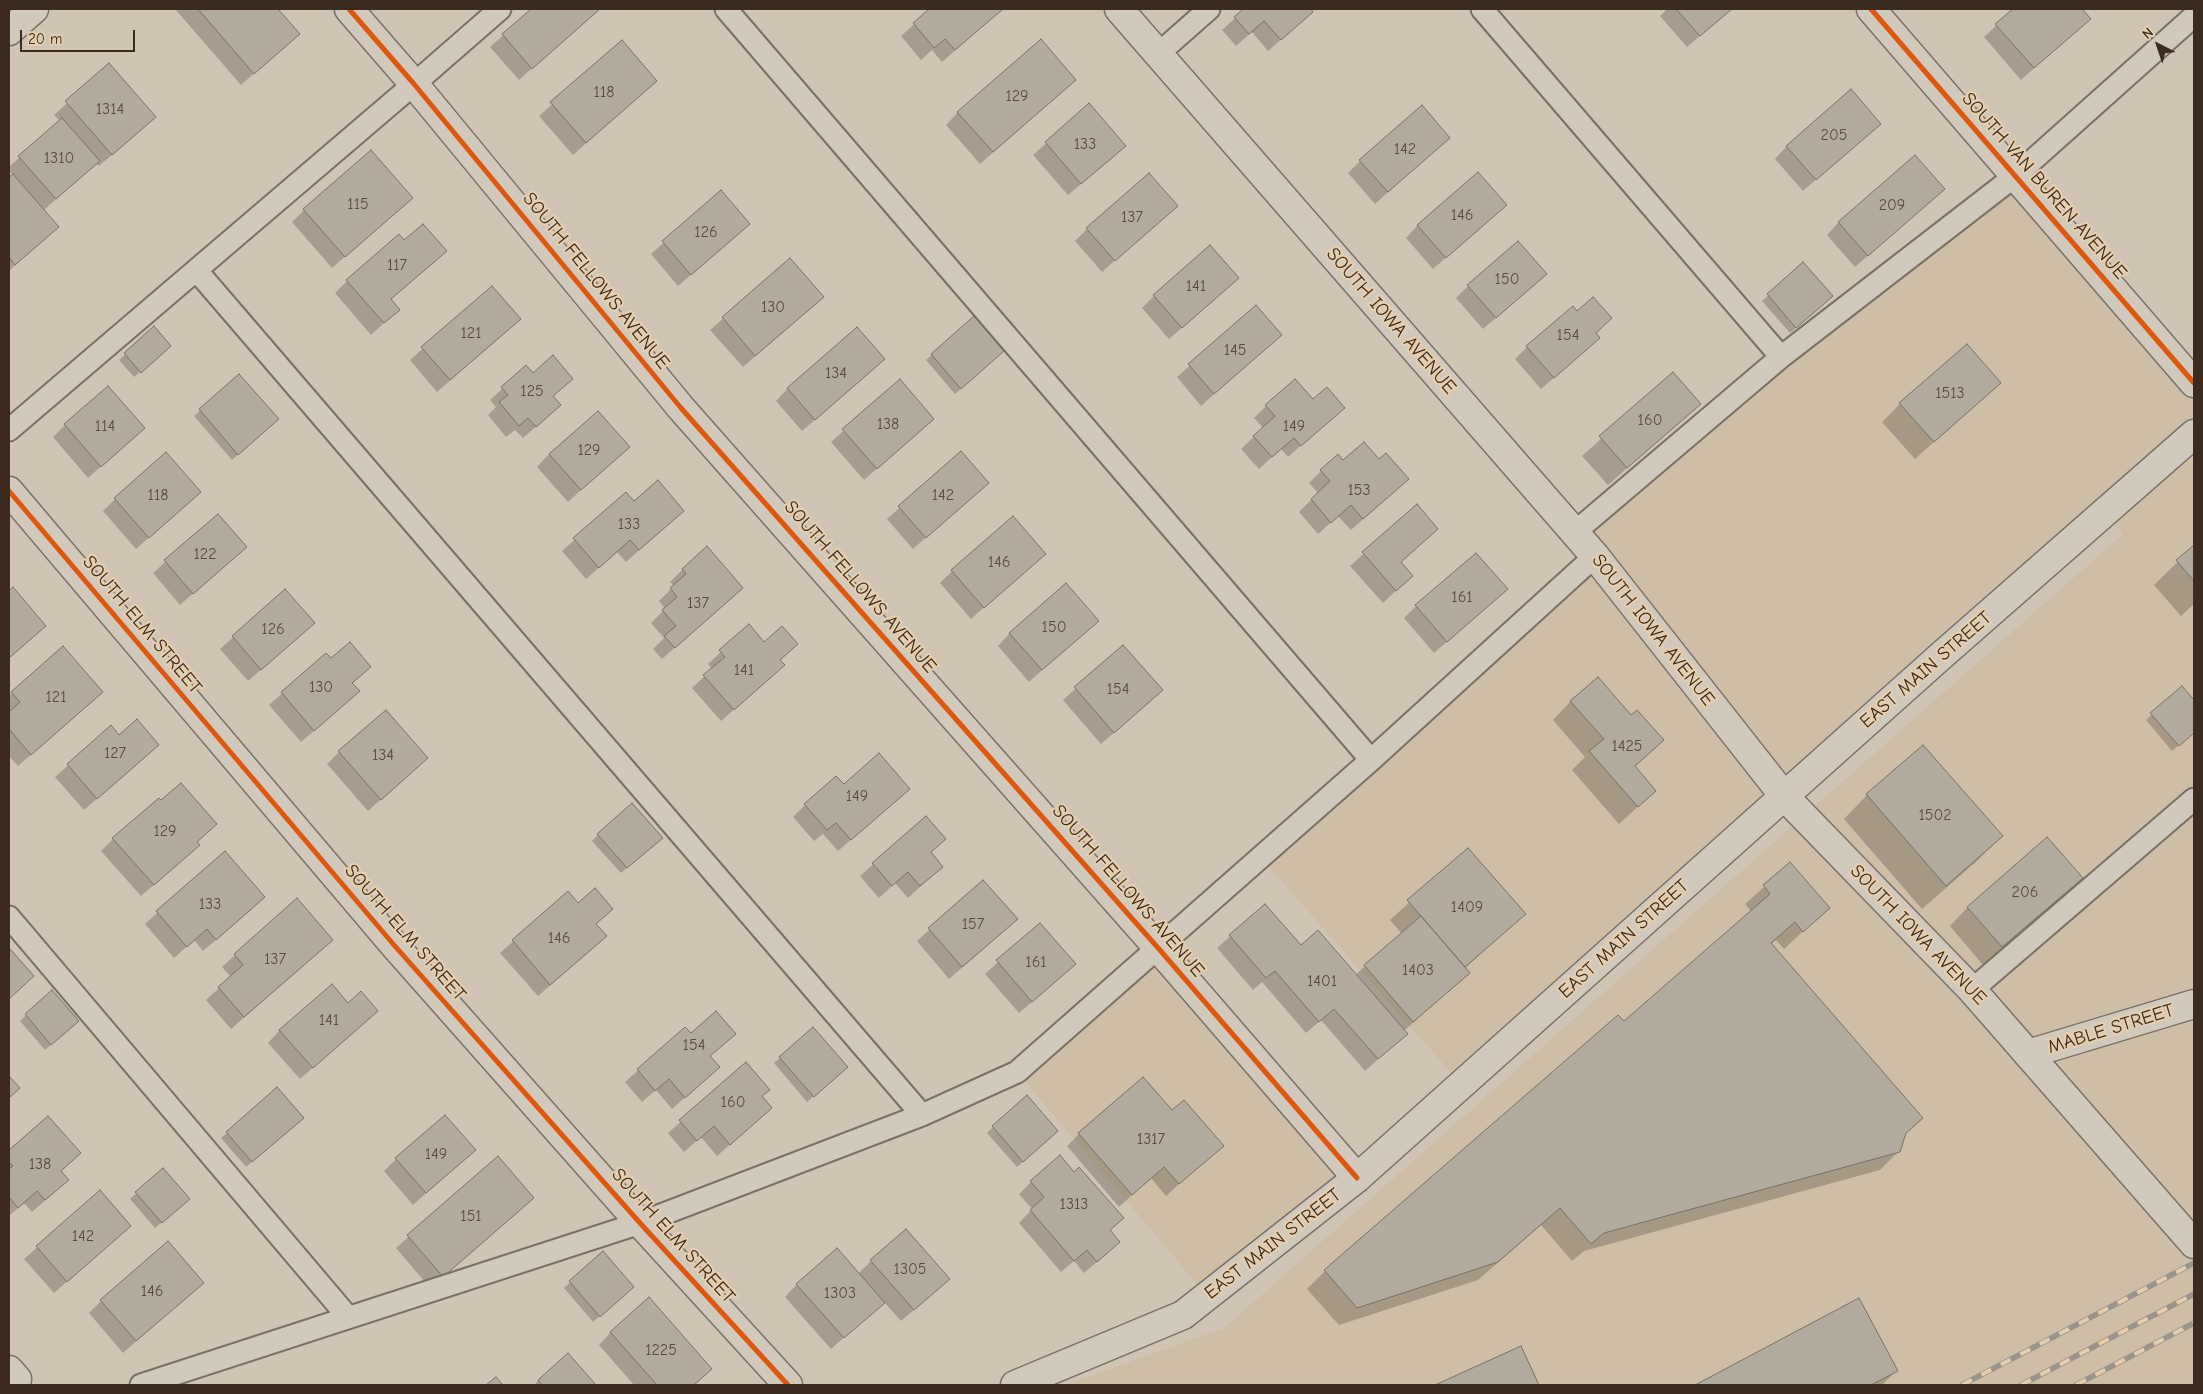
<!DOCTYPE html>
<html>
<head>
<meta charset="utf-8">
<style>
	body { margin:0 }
	#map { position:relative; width:2203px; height:1394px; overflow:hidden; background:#d0c5b4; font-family:"Comic Neue",sans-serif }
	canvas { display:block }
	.frame { position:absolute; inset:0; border:10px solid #3b2a1e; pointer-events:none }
	.north { position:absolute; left:2133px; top:20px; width:50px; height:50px; -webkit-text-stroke:4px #e4cead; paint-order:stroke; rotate:319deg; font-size:14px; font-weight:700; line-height:20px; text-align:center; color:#3b2a1e }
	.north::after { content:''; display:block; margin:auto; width:18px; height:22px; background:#3b2a1e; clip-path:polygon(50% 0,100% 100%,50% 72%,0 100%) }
	.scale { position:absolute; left:20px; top:30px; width:115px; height:22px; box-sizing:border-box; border:2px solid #3b2a1e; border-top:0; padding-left:6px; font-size:15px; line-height:18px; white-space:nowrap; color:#3b2a1e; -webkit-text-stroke:4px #e4cead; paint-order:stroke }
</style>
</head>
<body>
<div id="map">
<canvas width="2203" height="1394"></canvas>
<div class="frame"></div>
<div class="north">N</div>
<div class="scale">20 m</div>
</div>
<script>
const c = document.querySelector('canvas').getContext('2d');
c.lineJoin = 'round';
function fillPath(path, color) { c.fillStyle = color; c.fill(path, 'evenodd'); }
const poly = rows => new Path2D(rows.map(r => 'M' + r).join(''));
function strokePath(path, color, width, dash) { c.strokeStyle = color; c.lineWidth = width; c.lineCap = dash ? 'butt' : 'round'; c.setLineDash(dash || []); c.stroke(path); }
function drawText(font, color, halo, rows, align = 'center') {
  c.font = font + ' "Comic Neue",sans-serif'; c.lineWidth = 4.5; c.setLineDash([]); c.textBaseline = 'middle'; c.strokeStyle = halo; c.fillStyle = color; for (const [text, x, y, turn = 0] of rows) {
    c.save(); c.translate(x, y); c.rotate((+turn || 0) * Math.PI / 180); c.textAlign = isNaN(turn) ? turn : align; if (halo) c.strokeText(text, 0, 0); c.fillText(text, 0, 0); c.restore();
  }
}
fillPath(poly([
	[2015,176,2194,383,2194,434,2180,447,2194,464,2194,1385,1066,1385,1224,1328,2123,534,2105,513,1461,1084,1261,858,1595,556,1575,532],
	[1159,949,1357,1178,1207,1296,1017,1072]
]), '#cfbea6');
fillPath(poly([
	[175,9,276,9,298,34,241,85],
	[533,9,598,9,519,80,490,47],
	[931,9,1002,9,942,62,932,50,921,60,901,36],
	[1245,9,1309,9,1312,12,1268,51,1252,32,1236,46,1222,30],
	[1667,9,1732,9,1687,47,1660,16],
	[2014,9,2080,9,2089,19,2021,80,1984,37],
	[622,42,656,81,573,155,539,116],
	[109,65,142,129,99,166,96,163,43,211,57,227,9,271,9,179,13,175,9,171,9,167,60,121,54,115],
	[1075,80,980,164,946,125,958,112],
	[1089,105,1112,158,1068,195,1033,155],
	[1879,124,1803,191,1775,159,1787,146],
	[1448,138,1375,204,1348,173,1360,161],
	[721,192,736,236,678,286,651,254],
	[411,198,332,268,292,222,304,210],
	[1931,201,1855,267,1827,235,1839,222],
	[1176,206,1102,272,1075,241,1087,229],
	[1493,217,1433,269,1406,238,1418,225],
	[404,242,433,263,390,300,398,310,371,335,335,293,347,281],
	[790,260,810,309,743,367,710,330],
	[1803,264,1826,302,1790,333,1762,301],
	[1468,286,1533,286,1483,329,1456,298],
	[492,287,507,331,437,392,410,360],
	[1225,290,1169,339,1142,308,1154,296],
	[1256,307,1280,335,1201,406,1177,377],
	[974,318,997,357,955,394,926,360],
	[154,328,164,352,134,377,119,360],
	[1527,347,1586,350,1541,389,1515,359],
	[526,367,533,375,572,379,552,397,547,417,523,438,515,430,506,437,488,415,496,407,490,400],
	[871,371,802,431,776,401,788,388],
	[1673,374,1699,404,1608,485,1582,456],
	[239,375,271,425,232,460,194,416],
	[900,381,933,419,864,480,831,442],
	[2000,383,1915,459,1882,422,1900,404],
	[1313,400,1343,408,1288,457,1281,449,1259,469,1241,449,1263,428,1254,418,1266,406],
	[65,425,144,428,88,478,53,437],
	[628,447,568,502,537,467,549,454],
	[961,453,987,483,913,549,887,519],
	[1379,461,1408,479,1351,530,1338,516,1318,534,1299,512,1318,493,1309,483,1321,471,1343,462],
	[200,492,136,549,103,511,115,499],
	[626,494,634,503,683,511,626,562,617,552,586,579,562,551],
	[1417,506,1400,563,1411,576,1383,603,1350,566],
	[217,516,245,547,180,605,153,573],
	[2194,546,2194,604,2181,616,2154,585],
	[1044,554,971,619,940,583,952,571],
	[683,569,742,588,662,659,653,649,664,638,651,623,665,609,659,601,674,586,670,582],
	[13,589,45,626,9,658,9,593],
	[285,591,301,635,248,681,220,649],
	[1494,601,1434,653,1404,618,1416,606],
	[1097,621,1029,682,998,646,1010,633],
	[749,626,764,643,796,644,779,661,771,677,721,721,692,688,712,669,708,664],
	[1123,646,1149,702,1101,744,1063,700],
	[326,654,331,660,369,667,352,684,346,703,301,742,269,705],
	[2182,688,2194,702,2194,732,2172,751,2146,720],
	[12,693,89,704,18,766,9,756,9,696],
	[1571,701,1631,717,1662,740,1634,767,1655,791,1619,824,1572,770,1585,757,1553,720],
	[111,727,118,736,145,757,84,810,55,777],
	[1923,747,2001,836,1978,860,1922,909,1844,819,1867,795],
	[339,752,427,758,368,811,327,764],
	[843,786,896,801,838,851,823,834,814,841,793,817,805,805],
	[926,817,930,853,942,867,908,898,895,883,879,898,860,876],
	[598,835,655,844,621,873,592,841],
	[113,839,196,842,186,857,141,896,101,851],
	[1468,849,1524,914,1465,968,1468,973,1404,1031,1406,1034,1365,1071,1321,1020,1306,1033,1262,982,1253,990,1217,948,1265,906,1300,947,1355,975,1402,934,1390,920],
	[224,853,251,910,203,951,194,940,174,958,145,924],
	[1790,864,1828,908,1784,949,1776,940,1771,944,1922,1118,1903,1136,1899,1151,1880,1170,1584,1251,1572,1261,1541,1225,1478,1280,1339,1325,1307,1289,1325,1271,1624,1023,1752,912,1745,904],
	[2081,877,1983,965,1950,926,1968,907],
	[983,881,1004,931,949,979,917,941],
	[568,893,578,905,612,909,595,925,593,948,538,996,500,953],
	[1040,924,1062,976,1019,1013,985,974],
	[319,952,231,1029,206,1000,231,977,222,967,235,955],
	[52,992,72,1027,45,1050,20,1021],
	[364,1023,300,1079,268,1043,280,1030],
	[685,1029,719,1067,672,1109,656,1090,642,1102,625,1082],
	[780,1058,841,1073,807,1102,774,1063],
	[746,1064,761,1097,771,1108,717,1156,701,1137,684,1152,668,1133],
	[1172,1112,1222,1145,1166,1196,1151,1178,1119,1207,1067,1146,1079,1134],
	[48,1118,60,1172,55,1192,32,1212,24,1203,9,1216,9,1152],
	[296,1124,246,1167,221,1138,227,1133],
	[993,1127,1051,1137,1017,1167,987,1133],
	[474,1150,413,1205,384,1171,396,1159],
	[498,1158,533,1198,430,1288,396,1248],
	[163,1169,183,1204,155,1228,130,1199],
	[1031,1182,1109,1231,1106,1254,1084,1273,1074,1261,1061,1272,1019,1223,1032,1209,1019,1194],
	[100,1192,117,1238,54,1293,24,1259],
	[603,1253,627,1293,593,1322,564,1288],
	[871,1261,936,1291,901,1321,884,1302,831,1349,785,1297,797,1284,858,1274],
	[202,1283,123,1353,89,1313,101,1301],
	[1859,1300,1896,1371,1882,1385,1697,1385],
	[611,1332,698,1381,694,1385,634,1385,599,1345],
	[1521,1348,1538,1385,1438,1385],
	[568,1355,594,1385,534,1385,538,1381]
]), '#0003');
const building = poly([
	[198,9,278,9,300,34,254,74,198,9],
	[531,9,600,9,532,69,502,34,531,9],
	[929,9,1003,9,955,50,945,39,934,48,913,23,929,9],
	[1243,9,1311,9,1313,12,1281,40,1264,21,1249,34,1234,17,1243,9],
	[1676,9,1732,9,1700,36,1676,9],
	[2013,9,2082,9,2091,19,2034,68,1995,24,2013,9],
	[1041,39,1076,80,993,152,957,112,1041,39],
	[622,40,657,81,586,143,550,102,622,40],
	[109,63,156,117,112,155,65,101,109,63],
	[1851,89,1881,124,1816,180,1786,146,1851,89],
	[1089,103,1126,146,1081,184,1045,142,1089,103],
	[1422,105,1450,138,1388,192,1359,160,1422,105],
	[62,118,100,161,56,199,18,156,62,118],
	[371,150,413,198,345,257,303,209,371,150],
	[1915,155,1945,189,1868,256,1838,222,1915,155],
	[1478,172,1507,205,1446,258,1417,225,1478,172],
	[1149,173,1178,206,1115,261,1086,228,1149,173],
	[13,174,59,227,15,265,9,257,9,177,13,174],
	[721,190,750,224,691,275,662,241,721,190],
	[423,224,447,251,391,299,400,310,384,323,346,280,399,234,404,240,423,224],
	[1518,241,1547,274,1496,318,1467,285,1518,241],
	[1210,245,1239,278,1182,328,1153,295,1210,245],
	[790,258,824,297,755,356,722,317,790,258],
	[1803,262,1833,296,1796,328,1767,294,1803,262],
	[492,286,521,319,450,380,421,347,492,286],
	[1593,297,1612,318,1596,333,1600,338,1554,378,1526,346,1573,306,1577,311,1593,297],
	[1256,305,1282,335,1214,394,1188,364,1256,305],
	[974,316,1004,351,961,389,931,354,974,316],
	[154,326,171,346,141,373,124,353,154,326],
	[857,327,885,359,815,420,787,388,857,327],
	[1967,344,2001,383,1934,442,1899,403,1967,344],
	[553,355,573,379,553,396,561,405,536,427,528,418,519,426,499,402,508,395,501,387,526,365,533,373,553,355],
	[1673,372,1701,404,1627,468,1599,436,1673,372],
	[239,374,279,419,238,455,199,409,239,374],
	[900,379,934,419,877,469,842,429,900,379],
	[1295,379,1313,399,1327,387,1345,408,1301,446,1294,438,1272,457,1253,436,1275,416,1265,405,1295,379],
	[108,386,145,428,101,467,64,424,108,386],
	[598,411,630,447,581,490,549,454,598,411],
	[1364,442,1379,459,1386,453,1409,479,1363,519,1351,505,1331,523,1311,499,1330,481,1320,470,1338,454,1343,460,1364,442],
	[961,451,989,483,926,538,898,506,961,451],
	[166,452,201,492,149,538,114,498,166,452],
	[658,480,684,511,639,550,630,540,599,568,573,538,626,492,634,501,658,480],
	[1417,504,1438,529,1401,562,1413,576,1396,591,1362,552,1417,504],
	[218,514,247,547,193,594,164,560,218,514],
	[1013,516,1046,554,984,608,951,570,1013,516],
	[2194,545,2194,581,2176,560,2194,545],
	[707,546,743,588,675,648,664,636,676,626,662,610,677,597,670,588,686,574,682,569,707,546],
	[1476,553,1508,589,1447,642,1415,605,1476,553],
	[1066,583,1099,621,1042,670,1009,633,1066,583],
	[13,587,46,626,9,658,9,591,13,587],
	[285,589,315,623,261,670,232,636,285,589],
	[749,624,764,642,782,626,798,644,780,660,785,665,734,710,703,675,725,657,719,650,749,624],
	[350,642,371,667,352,683,360,691,314,731,281,692,326,653,331,658,350,642],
	[1123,645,1163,690,1114,733,1074,687,1123,645],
	[63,646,103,692,31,755,9,729,9,712,20,702,11,692,63,646],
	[1598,677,1631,715,1637,710,1664,740,1635,766,1656,791,1638,807,1589,751,1604,739,1570,701,1598,677],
	[2182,686,2194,700,2194,733,2179,746,2150,713,2182,686],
	[386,710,428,758,381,800,338,751,386,710],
	[137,719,159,745,97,799,67,764,111,725,119,735,137,719],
	[1923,745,2003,836,1946,886,1866,794,1923,745],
	[879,753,910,789,851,840,836,823,827,830,804,804,836,776,844,784,879,753],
	[181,783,217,824,197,842,200,845,154,885,112,838,159,798,161,800,181,783],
	[632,803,663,838,627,868,597,834,632,803],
	[926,816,946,839,931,852,943,867,920,886,908,872,892,886,872,863,926,816],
	[2047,837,2083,878,2002,947,1967,907,2047,837],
	[1468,848,1526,914,1465,967,1407,900,1468,848],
	[225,851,265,897,216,940,207,929,187,947,156,911,225,851],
	[1790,862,1830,908,1803,932,1795,922,1771,943,1923,1118,1906,1133,1900,1152,1604,1233,1591,1244,1560,1208,1498,1262,1357,1308,1324,1270,1618,1015,1624,1021,1770,894,1763,885,1790,862],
	[983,880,1018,919,962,967,928,928,983,880],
	[595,888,613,909,596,924,607,936,550,985,512,940,568,891,578,903,595,888],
	[297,898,333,940,244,1017,218,987,243,965,234,954,297,898],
	[1265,904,1301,945,1318,930,1408,1034,1378,1059,1334,1009,1319,1022,1275,971,1266,978,1229,935,1265,904],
	[1421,916,1470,973,1413,1022,1364,965,1421,916],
	[1040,923,1076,964,1032,1002,996,960,1040,923],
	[11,950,34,976,9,999,9,951,11,950],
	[332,984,348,1003,361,991,378,1011,313,1068,279,1030,332,984],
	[52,990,79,1021,51,1045,25,1014,52,990],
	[716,1011,736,1034,710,1056,720,1067,685,1098,669,1079,655,1091,637,1069,685,1027,691,1033,716,1011],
	[813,1027,848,1067,814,1097,779,1057,813,1027],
	[746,1062,770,1090,762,1096,772,1108,730,1145,714,1126,697,1141,679,1120,746,1062],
	[9,1076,20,1088,9,1098,9,1076],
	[1143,1077,1172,1110,1184,1100,1224,1146,1179,1184,1164,1167,1132,1195,1078,1133,1143,1077],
	[277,1087,304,1118,252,1162,226,1132,277,1087],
	[1027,1095,1058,1131,1023,1162,992,1126,1027,1095],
	[445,1115,476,1150,426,1193,395,1158,445,1115],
	[48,1116,81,1153,61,1171,69,1180,45,1200,37,1191,18,1208,9,1197,9,1169,13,1166,9,1162,9,1150,48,1116],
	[1060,1155,1074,1172,1079,1167,1124,1218,1110,1230,1120,1242,1097,1262,1087,1250,1074,1261,1030,1210,1044,1197,1030,1181,1060,1155],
	[498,1156,534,1198,443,1277,407,1235,498,1156],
	[163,1168,190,1199,162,1223,135,1192,163,1168],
	[100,1190,131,1226,67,1282,36,1246,100,1190],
	[906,1229,950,1279,914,1310,870,1260,906,1229],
	[168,1241,204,1283,136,1341,100,1300,168,1241],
	[837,1248,885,1303,844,1338,796,1284,837,1248],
	[603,1251,634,1287,600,1317,569,1281,603,1251],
	[649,1297,712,1369,694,1385,657,1385,610,1332,649,1297],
	[1859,1298,1898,1371,1871,1385,1695,1385,1859,1298],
	[1521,1346,1539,1385,1435,1385,1521,1346],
	[568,1353,596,1385,542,1385,538,1380,568,1353],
	[496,1377,503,1385,486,1385,496,1377]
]);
fillPath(building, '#b3ab9e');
strokePath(building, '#797166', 1);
const lane = poly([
	[726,9,1371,760],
	[1482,9,1781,357],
	[1158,54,1209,9],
	[197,271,922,1115],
	[9,430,414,84,500,9],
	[1575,532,1781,357,2015,176,2194,16],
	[9,917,348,1317],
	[1972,990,2194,799],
	[141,1385,640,1223,922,1115,1017,1072,1371,760,1595,556]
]);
const street = poly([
	[349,9,414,84,681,408,1159,949,1357,1178],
	[1871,9,2194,383],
	[9,31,34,9],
	[9,491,394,945,640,1223,788,1385],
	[2028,1054,2194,1004],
	[9,1370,17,1379,16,1385]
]);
const secondary = poly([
	[1119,9,1595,556,1784,796,1972,990,2194,1244],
	[1015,1385,1183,1315,1357,1178,1942,655,2194,434]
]);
strokePath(lane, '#797166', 25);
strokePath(street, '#797166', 31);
strokePath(secondary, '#797166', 31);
strokePath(lane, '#d2c9bd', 21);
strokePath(street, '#d2c9bd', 28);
strokePath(secondary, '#d2c9bd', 28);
const rail = poly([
	[1962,1385,2194,1263],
	[2021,1385,2194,1294],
	[2076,1385,2194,1323]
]);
strokePath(rail, '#9b948a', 5.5);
strokePath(rail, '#e4cead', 4, [11]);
strokePath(poly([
	[349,9,414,84,681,408,1159,949,1357,1178],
	[1871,9,2194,383],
	[9,491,394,945,640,1223,788,1385]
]), '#df570d', 5);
drawText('16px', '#594a3e', null, [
	["118",604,92],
	["129",1017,96],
	["1314",110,109],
	["205",1834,135],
	["133",1085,144],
	["142",1405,149],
	["1310",59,158],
	["115",358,204],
	["209",1892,205],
	["146",1462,215],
	["137",1132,217],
	["126",706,232],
	["117",397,265],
	["150",1507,279],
	["141",1196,286],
	["130",773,307],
	["121",471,333],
	["154",1568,335],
	["145",1235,350],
	["134",836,373],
	["125",532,391],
	["1513",1950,393],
	["160",1650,420],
	["138",888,424],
	["114",105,426],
	["149",1294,426],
	["129",589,450],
	["153",1359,490],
	["118",158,495],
	["142",943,495],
	["133",629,524],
	["122",205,554],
	["146",999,562],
	["161",1462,597],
	["137",698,603],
	["150",1054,627],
	["126",273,629],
	["141",744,670],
	["130",321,687],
	["154",1118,689],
	["121",56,697],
	["1425",1627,746],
	["127",115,753],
	["134",383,755],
	["149",857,796],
	["1502",1935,815],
	["129",165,831],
	["206",2025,892],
	["133",210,904],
	["1409",1467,907],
	["157",973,924],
	["146",559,938],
	["137",275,959],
	["161",1036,962],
	["1403",1418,970],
	["1401",1322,981],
	["141",329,1020],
	["154",694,1045],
	["160",733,1102],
	["1317",1151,1139],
	["149",436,1154],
	["138",40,1164],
	["1313",1074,1204],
	["151",471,1216],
	["142",83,1236],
	["1305",910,1269],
	["146",152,1291],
	["1303",840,1293],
	["1225",661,1350]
]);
drawText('19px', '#3b2a1e', '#e4cead', [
	["SOUTH VAN BUREN AVENUE",2044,186,49],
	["SOUTH FELLOWS AVENUE",596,281,51],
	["SOUTH IOWA AVENUE",1391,321,49],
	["SOUTH FELLOWS AVENUE",860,587,49],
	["SOUTH ELM STREET",142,625,50],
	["SOUTH IOWA AVENUE",1653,630,52],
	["EAST MAIN STREET",1926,670,-41],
	["SOUTH FELLOWS AVENUE",1128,891,49],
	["SOUTH ELM STREET",405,933,49],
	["SOUTH IOWA AVENUE",1918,935,46],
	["EAST MAIN STREET",1624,939,-42],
	["MABLE STREET",2111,1029,-17],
	["SOUTH ELM STREET",673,1236,48],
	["EAST MAIN STREET",1273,1244,-38]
]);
</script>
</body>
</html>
